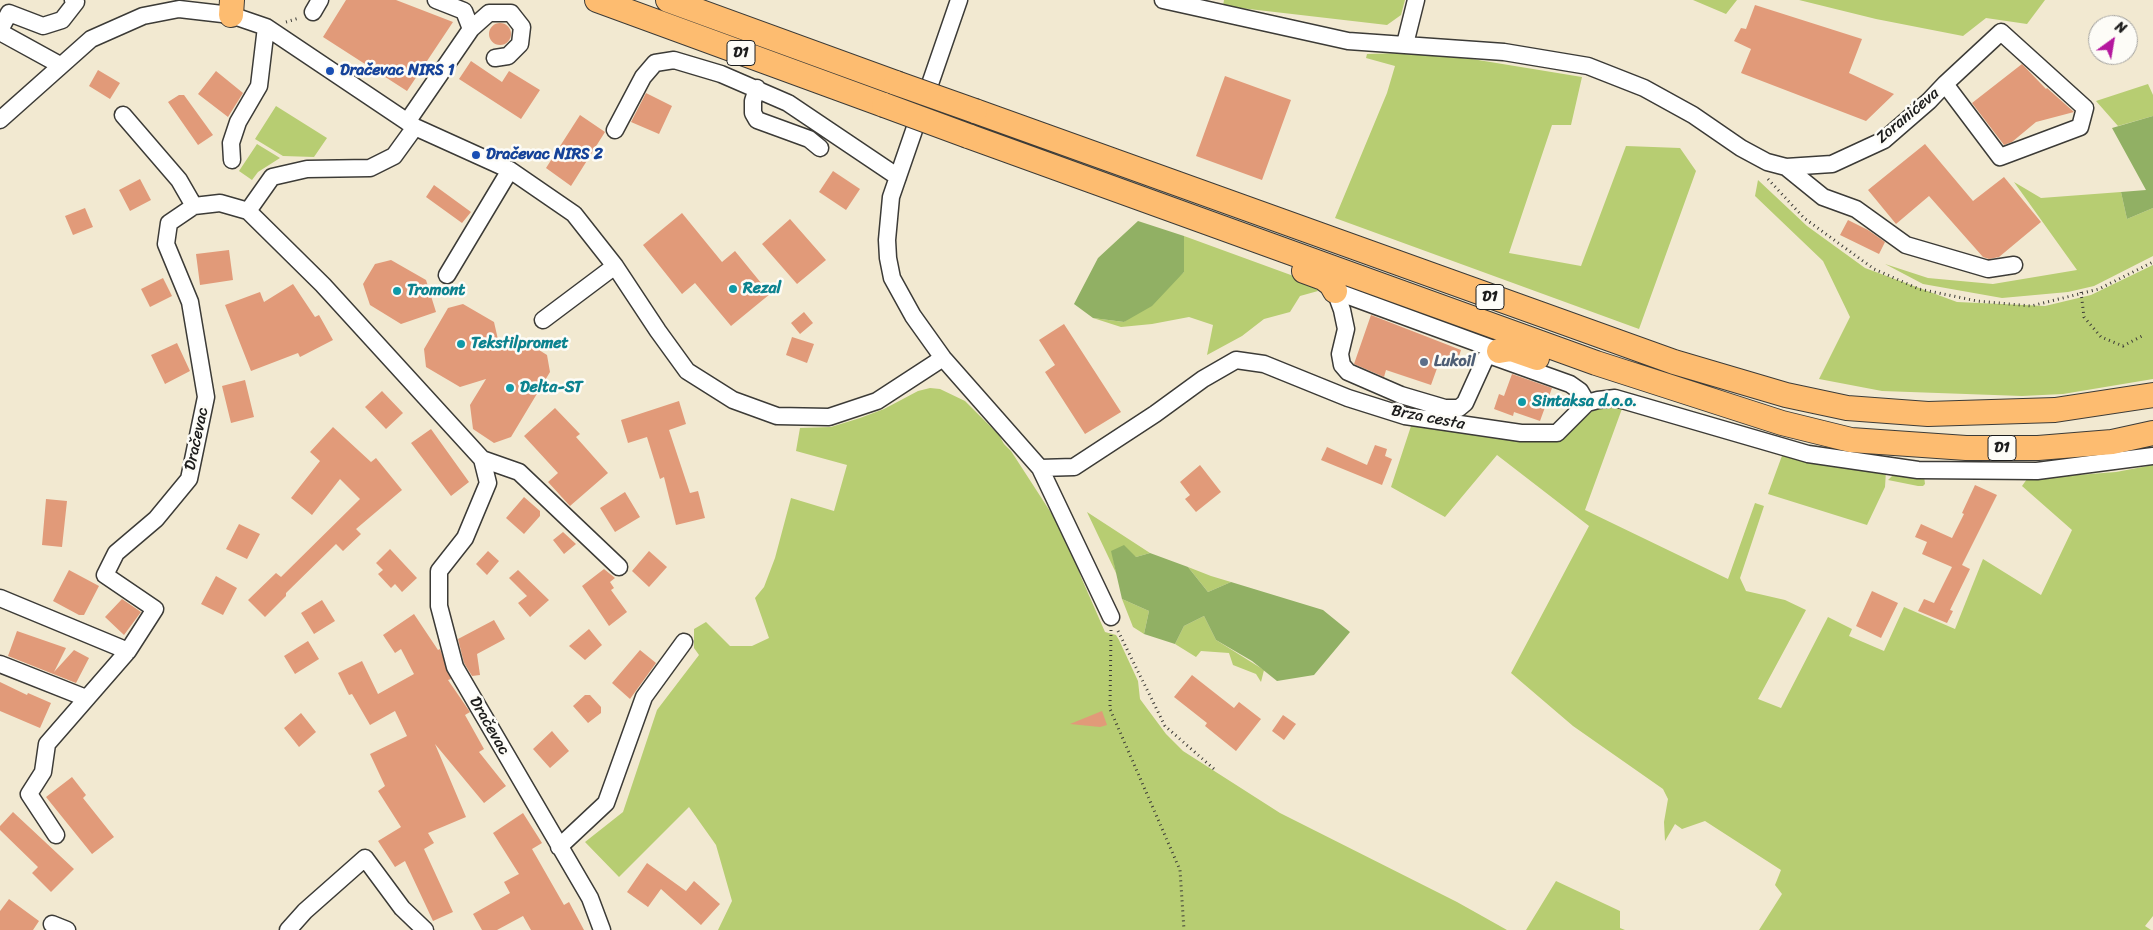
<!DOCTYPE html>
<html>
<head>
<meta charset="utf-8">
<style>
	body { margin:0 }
	#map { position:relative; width:2153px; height:930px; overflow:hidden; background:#f2e9d1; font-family:Sriracha,sans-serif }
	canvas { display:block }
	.north { position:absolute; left:2088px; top:15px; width:50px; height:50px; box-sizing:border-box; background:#fdfcf7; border:1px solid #a3a29f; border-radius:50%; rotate:32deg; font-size:14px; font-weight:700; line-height:20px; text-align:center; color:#1c1c1c }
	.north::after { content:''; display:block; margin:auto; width:18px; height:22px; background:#b5179e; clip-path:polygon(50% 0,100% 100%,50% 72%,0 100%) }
</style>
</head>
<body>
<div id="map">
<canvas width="2153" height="930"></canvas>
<div class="north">N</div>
</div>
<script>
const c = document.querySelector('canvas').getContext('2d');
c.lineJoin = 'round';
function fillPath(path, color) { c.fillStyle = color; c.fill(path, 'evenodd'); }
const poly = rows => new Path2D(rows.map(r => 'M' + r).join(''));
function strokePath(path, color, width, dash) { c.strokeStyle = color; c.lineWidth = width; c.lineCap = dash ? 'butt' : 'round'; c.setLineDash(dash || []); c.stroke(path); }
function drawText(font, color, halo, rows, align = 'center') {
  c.font = font + ' Sriracha,sans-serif'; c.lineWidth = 5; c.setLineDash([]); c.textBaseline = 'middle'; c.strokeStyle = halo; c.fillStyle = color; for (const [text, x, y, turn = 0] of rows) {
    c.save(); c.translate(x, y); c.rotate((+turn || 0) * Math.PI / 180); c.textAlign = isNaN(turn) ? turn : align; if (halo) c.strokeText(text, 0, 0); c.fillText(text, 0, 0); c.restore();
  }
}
fillPath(poly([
	[1224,0,1405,0,1401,15,1387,25,1223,6],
	[1693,0,1737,0,1726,14],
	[1799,0,2045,0,2027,24,1986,18,1963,36,1876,19],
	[1405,53,1472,59,1582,77,1571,125,1552,125,1509,253,1581,266,1626,146,1680,148,1696,171,1639,329,1335,218,1387,93,1395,66,1366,58,1367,54],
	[2148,84,2153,95,2153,116,2118,126,2096,101],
	[276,106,327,138,314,157,283,156,255,139],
	[257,144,280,158,258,172,252,180,239,171],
	[1758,180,1807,226,1865,268,1957,302,2045,306,2091,295,2153,265,2153,379,2063,394,2022,396,1882,391,1819,379,1850,317,1823,261,1755,196],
	[2014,182,2041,198,2121,192,2127,219,2153,208,2153,256,2094,286,2068,292,2002,298,1923,284,1885,264,1928,278,1993,284,2077,270],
	[1184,236,1310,282,1318,291,1300,296,1290,312,1264,319,1242,336,1207,355,1213,325,1189,317,1152,324,1121,327,1093,318,1124,322,1184,272],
	[930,388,940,389,965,401,999,435,1004,444,1011,451,1057,522,1073,553,1081,577,1105,632,1116,635,1119,640,1138,681,1140,699,1166,734,1183,751,1280,813,1457,902,1507,930,718,930,732,901,716,845,689,807,619,877,585,842,623,812,657,710,699,655,694,648,694,629,706,622,730,646,752,646,769,638,755,598,764,587,775,558,791,498,834,511,847,465,796,451,800,428,831,427,860,418,884,409,918,391],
	[1608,404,1623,406,1585,510,1728,579,1755,503,1764,506,1740,578,1746,591,1785,600,1806,610,1758,699,1781,708,1828,617,1852,629,1849,636,1884,651,1904,607,1955,629,1983,559,2041,595,2072,530,2022,486,2027,479,2116,472,2153,465,2153,916,2145,926,2151,930,1759,930,1782,894,1775,885,1781,870,1705,821,1682,829,1675,824,1665,841,1664,822,1668,799,1663,789,1573,726,1511,673,1589,526,1497,455,1445,517,1391,487,1412,423,1525,441,1555,441,1564,436,1596,408],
	[1783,453,1886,471,1885,487,1867,525,1768,494],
	[1895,473,1924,476,1925,484,1923,486,1918,486,1888,480],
	[1087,512,1150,553,1136,557,1112,551,1116,573],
	[1188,567,1211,576,1231,582,1208,592],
	[1122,599,1149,611,1144,634,1133,627],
	[1204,616,1216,640,1264,670,1261,682,1256,674,1233,665,1229,653,1201,651,1196,657,1175,644,1184,626],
	[1556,881,1620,911,1620,928,1625,930,1526,930]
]), '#b7cd72');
fillPath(poly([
	[2153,116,2153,208,2127,219,2121,192,2146,190,2112,128],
	[1138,221,1184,236,1184,272,1152,306,1124,322,1093,318,1074,304,1098,258],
	[1124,545,1136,557,1150,553,1188,567,1208,592,1231,582,1323,610,1350,632,1314,675,1277,681,1252,661,1216,640,1204,616,1184,626,1175,644,1144,634,1149,611,1122,599,1111,551]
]), '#91b064');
fillPath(poly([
	[346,0,396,0,453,22,407,91,323,37],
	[1755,5,1862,39,1849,73,1894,94,1866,121,1741,73,1751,49,1734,41,1741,28,1746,29],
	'489 34a11 11 0 1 1 22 0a11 11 0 1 1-22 0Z',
	[471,61,502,82,509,71,540,90,521,119,459,79],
	[2022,64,2046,89,2047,88,2074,112,2036,122,2012,142,2004,145,1972,103],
	[98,70,120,83,110,99,89,86],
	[216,71,243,93,228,117,198,94],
	[1225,76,1291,100,1262,180,1196,156],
	[646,93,672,106,659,134,631,122],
	[179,95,184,95,213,135,198,145,168,102],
	[580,115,605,132,571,186,546,168],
	[1925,144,1973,201,2004,177,2041,222,1999,257,1989,259,1983,257,1929,196,1896,224,1868,190],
	[833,171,860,189,846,210,819,192],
	[140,179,151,200,130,211,119,190],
	[434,185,471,212,462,223,426,197],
	[85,208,93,227,73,235,65,216],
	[682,213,722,262,735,251,770,294,731,326,695,283,682,294,643,245],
	[790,219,826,260,797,284,762,244],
	[1848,220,1868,230,1885,242,1879,254,1840,235],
	[229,250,233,280,200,285,196,254],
	[391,260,426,280,436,312,401,324,370,305,363,284,375,264],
	[163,278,172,296,150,307,141,289],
	[293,284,315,317,319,315,333,340,300,357,298,353,251,371,225,305,260,292,264,302],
	[463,304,494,322,499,344,523,340,547,355,550,372,511,437,494,443,473,429,470,405,486,379,460,387,426,367,424,349,448,308],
	[804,312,813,323,800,334,791,323],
	[1371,315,1461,350,1456,365,1440,360,1431,385,1386,370,1384,377,1354,364],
	[1064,324,1121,412,1085,434,1045,372,1055,365,1039,340],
	[792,337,814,344,807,363,786,355],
	[177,343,190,371,165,384,151,355],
	[1512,374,1552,388,1540,421,1514,412,1513,416,1494,409,1499,394,1504,396],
	[245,380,254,417,231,423,222,386],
	[382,391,403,413,386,429,365,407],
	[679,401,686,424,669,430,690,493,698,491,705,518,676,525,664,477,660,479,647,437,628,443,621,420],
	[555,408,580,434,576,437,608,473,570,506,548,482,558,473,524,436],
	[333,427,371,462,376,458,402,490,356,529,361,534,343,551,336,544,286,593,286,596,265,617,248,600,276,573,281,577,360,499,340,479,312,515,291,498,320,461,310,452],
	[431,429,469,482,451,496,411,443],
	[1375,445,1387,449,1385,456,1392,459,1382,485,1321,460,1327,447,1367,465],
	[1200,465,1221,492,1196,512,1185,499,1190,495,1180,482],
	[1975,485,1997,495,1962,565,1970,569,1950,610,1953,611,1947,623,1918,611,1924,599,1934,603,1952,567,1922,554,1927,542,1915,537,1921,524,1952,538,1964,514,1962,513],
	[625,492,640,517,615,532,600,508],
	[524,497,540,511,540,516,524,534,506,518],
	[46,499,67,501,62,547,42,545],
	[239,524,260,534,247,559,226,549],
	[563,532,576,544,564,554,553,540],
	[390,549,417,578,402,592,395,584,391,588,378,574,383,570,376,563],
	[488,551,499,561,487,575,476,564],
	[649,551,667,567,649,587,632,571],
	[604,569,615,578,610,582,614,588,611,590,627,612,609,626,582,586],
	[69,570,99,586,84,615,79,615,53,601],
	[518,570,549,600,530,617,518,603,527,596,509,578],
	[216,576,237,588,223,615,201,604],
	[1872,591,1898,603,1881,638,1856,626],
	[122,599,141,612,124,635,105,617],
	[322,600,335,621,314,634,301,613],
	[414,614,438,650,440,649,451,679,448,680,470,712,465,715,484,749,479,752,506,786,484,803,435,744,466,817,428,833,434,843,424,849,453,912,433,921,405,861,395,867,378,841,401,827,378,791,385,786,370,754,407,736,395,711,370,725,352,694,349,695,338,673,362,661,378,694,414,674,401,649,395,653,383,635],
	[494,620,505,639,477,654,480,675,472,676,464,663,458,639],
	[589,629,602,645,585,660,569,646],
	[17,631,66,648,54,672,74,650,89,658,76,683,8,656],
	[308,641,319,659,295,674,284,656],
	[640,650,656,663,630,699,612,683],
	[1192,675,1234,708,1239,702,1261,719,1236,751,1205,726,1207,723,1174,697],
	[0,682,27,695,28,693,51,703,40,728,0,711],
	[585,695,590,695,601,707,601,713,588,723,573,706],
	[1102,711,1107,725,1100,727,1070,724],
	[301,713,316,732,299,747,284,728],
	[1283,715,1296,724,1284,740,1272,731],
	[552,731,569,751,550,768,533,749],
	[72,777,86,795,83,798,114,837,92,854,46,797],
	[13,812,74,869,51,892,32,873,38,867,0,830,0,826],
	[523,813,542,843,532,849,564,905,569,902,584,930,531,930,523,916,497,930,482,930,473,914,510,893,504,882,519,874,493,833],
	[647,863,686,891,694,881,720,904,701,925,661,889,648,907,627,892],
	[9,899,39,921,33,930,0,930,0,911]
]), '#e19a79');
const minor = poly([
	[959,0,891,197,887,240,888,258,892,278,913,316,943,358,1040,468,1074,467,1155,414,1203,379,1236,360,1264,364,1348,398,1405,416,1521,433,1557,433,1587,403,1598,400,1615,398,1808,454,1918,470,2037,471,2153,456],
	[1163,0,1348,41,1504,52,1588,66,1644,88,1693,115,1741,148,1767,162,1786,167,1832,164,1884,140,1929,101,1945,84,2001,32,2085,108,2080,127,2000,157,1945,84],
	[313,12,320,0],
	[471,29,489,13,511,13,522,27,520,44,508,56,495,58],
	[0,30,9,13,43,26,62,20,76,2,73,0],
	[0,32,60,65],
	[1405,44,1416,0],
	[757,88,753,101,753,113,757,120,809,139,820,148],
	[123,115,179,180,194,206],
	[0,120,91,39,143,16,179,9,231,15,266,27,415,127,510,170,574,214,615,266,658,331,687,371,733,400,777,416,829,417,877,401,943,358],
	[407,122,471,29,464,11,436,0],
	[415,127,394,156,370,168,307,169,272,177,248,211,323,285,482,459,488,483,465,538,439,571,439,606,455,667,590,898,602,930],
	[615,130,643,77,655,63,674,60,721,74,788,103,898,177],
	[232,160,231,143,238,122,259,86,266,27],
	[1786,167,1823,197,1856,209,1906,245,1988,269,2014,265],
	[447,275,510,170],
	[1335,291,1342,310,1346,329,1340,354,1342,365,1348,372,1401,395,1445,408,1459,408,1465,403,1485,359,1499,351],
	[1335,291,1499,351],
	[543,320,615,266],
	[1489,355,1570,384,1580,391,1587,403],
	[482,459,519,472,619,567],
	[1040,468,1111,617],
	[0,598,128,651],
	[0,664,86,698],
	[56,835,29,794,43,772,47,744,128,651,155,609,105,575,116,553,156,519,189,479,206,397,190,302,166,244,169,223,194,206,220,203,248,211],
	[559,847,606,803,644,697,684,642],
	[52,924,67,930],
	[288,930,305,911,365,858,402,908,425,930]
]);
const highway = poly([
	[597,0,884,105],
	[668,0,896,83],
	[231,15,232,0],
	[975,111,1674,362,1786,395,1847,408,1928,414,2055,410,2153,395],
	[968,136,1596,363,1782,423,1851,440,1966,448,2038,448,2112,442,2153,433],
	[1304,271,1323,278,1331,284,1335,291],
	[1499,351,1511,349,1537,358]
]);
strokePath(minor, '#3c3b37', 19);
strokePath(highway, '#3c3b37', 26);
strokePath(poly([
	[286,22,299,18],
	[1768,179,1804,218,1874,269,1919,289,1977,301,2031,306,2099,289,2153,262],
	[2081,292,2084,317,2101,337,2123,346,2142,336],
	[1111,630,1110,709,1180,870,1184,930],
	[1118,631,1165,726,1214,769]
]), '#3c3b37', 3, [1, 4]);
strokePath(minor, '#fff', 16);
strokePath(highway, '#fdbc70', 24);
const highwayBridge = poly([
	[896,83,975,111],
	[884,105,968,136]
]);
strokePath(highwayBridge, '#3c3b37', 26, []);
strokePath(highwayBridge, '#fdbc70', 24);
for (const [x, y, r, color] of [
	[330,71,5,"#1a4fb4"],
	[476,155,5,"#1a4fb4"],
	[733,289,5,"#0f9aa8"],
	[397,291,5,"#0f9aa8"],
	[461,344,5,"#0f9aa8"],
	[1424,362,5,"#5c6f8a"],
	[510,388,5,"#0f9aa8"],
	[1522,402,5,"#0f9aa8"]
]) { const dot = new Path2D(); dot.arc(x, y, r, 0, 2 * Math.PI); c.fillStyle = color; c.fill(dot); strokePath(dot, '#fdfcf7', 2); }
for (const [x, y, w] of [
	[741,53,28],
	[1490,297,28],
	[2002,448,28]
]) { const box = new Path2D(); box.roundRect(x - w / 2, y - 12.5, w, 25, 4); c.fillStyle = '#fdfcf7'; c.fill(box); strokePath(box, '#1c1c1c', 1); }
drawText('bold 15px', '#1c1c1c', null, [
	["D1",741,53],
	["D1",1490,297],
	["D1",2002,448]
]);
drawText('bold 16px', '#164399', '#fdfcf7', [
	["Dračevac NIRS 1",340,71],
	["Dračevac NIRS 2",486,155]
], 'left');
drawText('16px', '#1c1c1c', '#fdfcf7', [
	["Zoranićeva",1908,116,-40],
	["Brza cesta",1428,418,11],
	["Dračevac",197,439,-78],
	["Dračevac",489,726,60]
]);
drawText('bold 16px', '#0d838f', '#fdfcf7', [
	["Rezal",743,289],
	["Tromont",407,291],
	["Tekstilpromet",471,344],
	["Delta-ST",520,388],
	["Sintaksa d.o.o.",1532,402]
], 'left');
drawText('bold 16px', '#4e5e75', '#fdfcf7', [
	["Lukoil",1434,362]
], 'left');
</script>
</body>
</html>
